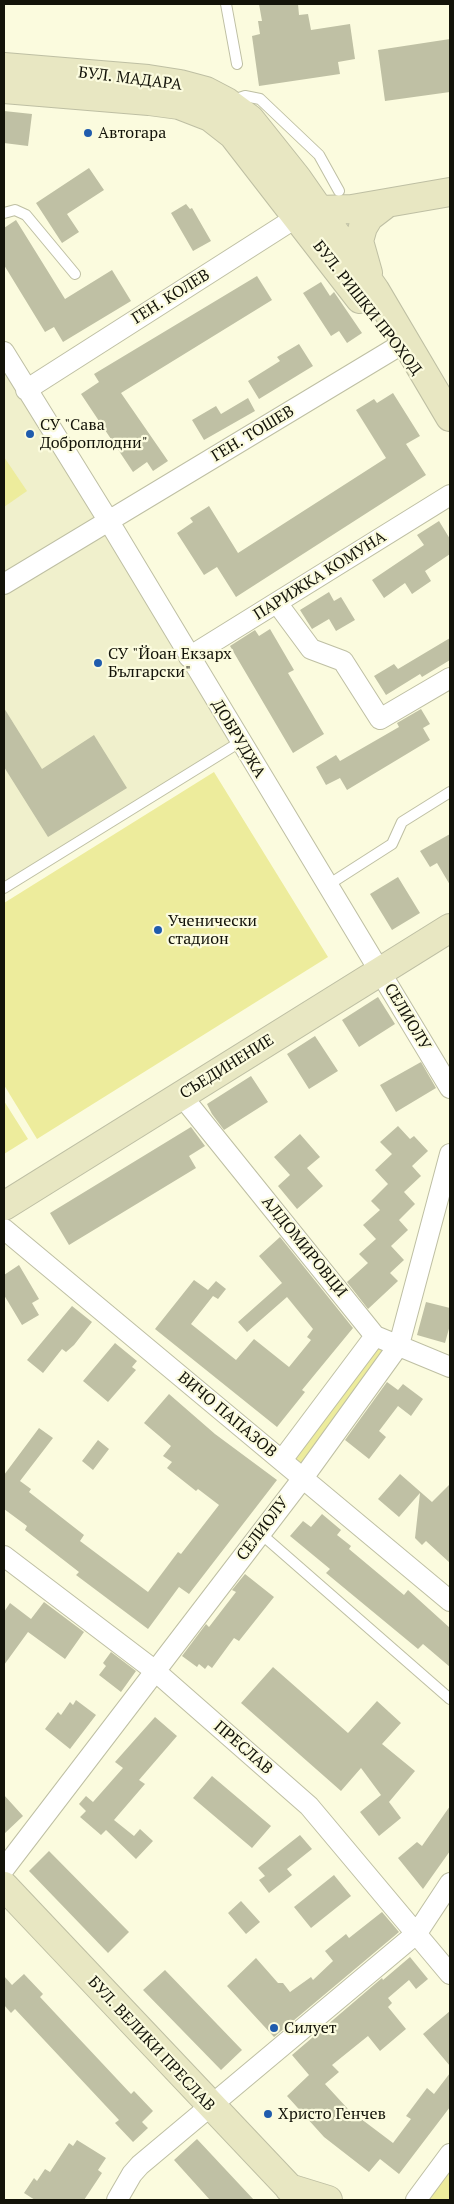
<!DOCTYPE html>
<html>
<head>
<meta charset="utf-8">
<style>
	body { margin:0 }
	#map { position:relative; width:454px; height:2204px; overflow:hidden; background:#fbfbde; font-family:"PT Serif",serif }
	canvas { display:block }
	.frame { position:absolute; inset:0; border:5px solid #131309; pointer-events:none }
</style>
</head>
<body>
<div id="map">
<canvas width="454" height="2204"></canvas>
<div class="frame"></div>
</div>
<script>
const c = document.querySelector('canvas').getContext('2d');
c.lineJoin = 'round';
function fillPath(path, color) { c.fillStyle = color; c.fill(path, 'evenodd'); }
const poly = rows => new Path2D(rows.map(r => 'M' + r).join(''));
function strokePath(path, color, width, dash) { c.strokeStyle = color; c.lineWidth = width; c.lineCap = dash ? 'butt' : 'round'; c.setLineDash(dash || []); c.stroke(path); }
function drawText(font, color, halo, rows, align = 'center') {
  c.font = font + ' "PT Serif",serif'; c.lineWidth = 4.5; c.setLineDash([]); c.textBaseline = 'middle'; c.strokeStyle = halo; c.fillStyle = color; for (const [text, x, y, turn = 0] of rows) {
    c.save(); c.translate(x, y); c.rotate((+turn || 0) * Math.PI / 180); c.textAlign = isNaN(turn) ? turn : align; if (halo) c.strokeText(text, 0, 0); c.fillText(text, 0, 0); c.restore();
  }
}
fillPath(poly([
	[4,348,240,742,4,888]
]), '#f0f0cc');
fillPath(poly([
	[4,457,27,491,4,507],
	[214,772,328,957,37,1139,4,1085,4,903],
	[4,1101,28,1139,4,1154],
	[375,1336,399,1345,303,1478,282,1460],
	[450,2154,450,2200,416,2200]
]), '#edec9c');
fillPath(poly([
	[259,4,298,4,299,15,308,14,311,30,350,24,355,59,338,62,340,74,259,86,252,36,260,34,258,21,262,21],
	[450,39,450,92,385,101,378,50],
	[4,111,32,114,28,146,4,143],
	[89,168,104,190,67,214,79,232,62,243,36,203],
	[186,204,190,209,192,208,211,241,193,251,171,213],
	[16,220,65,299,112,270,131,301,63,342,54,327,45,332,4,265,4,228],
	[257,276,272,300,121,393,168,461,153,471,147,462,133,472,81,394,99,382,94,374],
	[321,282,330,296,334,292,362,333,347,343,339,331,331,336,303,293],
	[299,344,313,366,259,399,248,381,280,361,277,357],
	[393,393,420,436,406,444,426,475,236,597,217,567,204,575,177,533,193,522,190,518,209,506,238,553,386,458,356,410,374,399,377,403],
	[248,398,255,411,204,440,192,420,216,406,221,414],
	[439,521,450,539,450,554,425,571,431,581,412,594,405,583,384,598,372,580,424,545,417,535],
	[329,592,334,601,341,597,355,620,336,631,329,619,312,629,300,610],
	[270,629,294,670,288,673,324,734,293,753,230,646,255,630,259,636],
	[450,638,450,660,422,677,420,674,386,695,374,676,394,664,398,669],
	[4,708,42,769,94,735,127,788,48,837,4,767],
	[421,709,430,724,423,728,430,740,347,790,340,778,326,785,316,767,336,755,340,761,399,727,397,723],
	[450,834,450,885,437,863,430,867,420,851],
	[398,877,420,913,392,930,370,894],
	[378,997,395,1024,359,1047,342,1020],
	[315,1036,338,1071,309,1089,287,1054],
	[421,1062,436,1088,396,1112,380,1085],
	[251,1076,268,1102,224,1130,212,1114,207,1104],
	[398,1126,410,1139,414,1136,428,1151,412,1166,421,1176,404,1192,415,1204,399,1220,408,1230,391,1246,404,1260,390,1273,398,1281,368,1309,347,1282,368,1263,359,1254,376,1239,363,1225,380,1210,371,1201,388,1184,375,1170,392,1154,380,1142],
	[191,1127,205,1146,189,1156,196,1168,69,1245,50,1213],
	[300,1134,320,1157,307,1168,323,1186,297,1209,278,1186,290,1175,274,1157],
	[280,1237,353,1328,302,1390,305,1392,277,1427,155,1329,194,1280,208,1290,216,1281,226,1289,218,1299,213,1296,191,1324,236,1360,254,1339,289,1367,311,1340,307,1337,313,1329,287,1297,247,1332,238,1322,282,1283,259,1256],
	[19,1265,39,1299,32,1303,39,1315,22,1325,4,1295,4,1275],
	[426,1302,450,1308,450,1325,445,1343,417,1335],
	[72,1306,92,1322,74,1345,66,1352,62,1349,43,1373,27,1360],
	[115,1343,137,1361,132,1367,136,1370,108,1402,83,1381],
	[387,1382,398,1390,403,1384,423,1399,411,1416,398,1406,379,1431,386,1437,369,1459,345,1440],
	[169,1394,215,1434,277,1480,189,1594,179,1587,148,1629,76,1575,79,1572,25,1530,27,1526,4,1509,4,1475,39,1428,53,1438,20,1481,31,1489,29,1492,84,1535,80,1541,148,1592,178,1552,181,1554,219,1505,198,1489,196,1491,167,1468,172,1462,163,1456,171,1446,144,1423],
	[98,1440,109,1449,93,1470,82,1461],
	[400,1474,432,1502,450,1484,450,1563,426,1541,422,1545,415,1538,420,1493,399,1517,378,1499],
	[322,1514,341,1530,337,1535,351,1546,349,1549,404,1595,408,1590,450,1628,450,1667,423,1644,418,1649,326,1573,330,1569,290,1536,303,1521,311,1527],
	[245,1574,274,1597,239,1641,234,1638,212,1668,208,1665,205,1669,199,1664,197,1667,182,1656,206,1624,209,1627,236,1592,232,1590],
	[44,1602,84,1632,65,1659,28,1632,4,1665,4,1612,10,1603,31,1619],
	[111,1652,136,1671,121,1692,99,1675,106,1666,103,1663],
	[273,1667,348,1733,377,1701,401,1723,382,1744,415,1771,389,1802,401,1818,379,1836,360,1812,381,1795,361,1768,341,1791,241,1703],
	[76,1700,96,1715,70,1749,45,1729,58,1712,61,1715,70,1702,73,1705],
	[155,1717,177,1736,139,1780,145,1784,114,1820,134,1836,140,1829,153,1841,136,1859,106,1830,101,1835,80,1817,86,1811,79,1804,86,1796,93,1802,123,1768,115,1762],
	[212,1776,271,1826,252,1848,193,1798],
	[4,1795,23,1816,4,1834],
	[450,1806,450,1851,423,1889,398,1858,417,1842,422,1846],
	[300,1835,312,1849,287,1869,292,1875,269,1893,259,1880,265,1876,258,1868],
	[49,1851,129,1932,108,1953,29,1871],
	[334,1875,351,1896,311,1928,294,1907],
	[241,1901,260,1922,246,1934,228,1913],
	[382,1912,399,1932,274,2037,227,1986,256,1958,278,1983,283,1983,290,1992,311,1977,313,1980,333,1961,325,1951,346,1934,349,1938],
	[410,1957,428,1979,416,1989,409,1980,388,1998,392,2003,388,2007,406,2029,380,2051,368,2036,332,2065,339,2072,325,2084,348,2109,393,2143,411,2119,406,2116,427,2088,434,2094,450,2073,450,2107,399,2174,380,2159,369,2172,324,2137,287,2096,309,2075,292,2055,382,1978,383,1980],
	[165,1970,242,2050,221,2070,143,1990],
	[24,1974,43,1994,40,1997,131,2094,134,2091,153,2111,142,2122,148,2128,133,2142,115,2123,119,2120,15,2009,11,2013,4,2005,4,1976,12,1985],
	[450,2011,450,2066,423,2034],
	[197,2139,254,2200,210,2200,174,2160],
	[77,2140,106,2158,98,2170,102,2173,84,2200,35,2200,24,2193,34,2178,37,2181,45,2169,50,2172,69,2143,73,2146]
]), '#bfc0a4');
const lane = poly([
	[226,4,237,64],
	[230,101,245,96,260,99,319,155,339,191],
	[4,213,15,210,26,215,75,274],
	[328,885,392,844,402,822,450,792],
	[4,888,240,742],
	[260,1533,450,1699]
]);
const street = poly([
	[4,352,108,520,450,1088],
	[26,390,297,217,308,214],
	[4,584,397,347],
	[277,603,311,649,343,661,380,719,450,678],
	[189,657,450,495],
	[181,1095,375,1336,450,1367],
	[4,1229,450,1601],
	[282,1460,375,1336],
	[4,1556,154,1670,309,1806,450,1974],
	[4,1869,303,1478,399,1345,450,1154],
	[117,2200,132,2174,140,2165,417,1933,450,1883],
	[416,2200,450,2154]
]);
const secondary = poly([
	[4,67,148,79,180,84,206,91,227,102,250,119,297,178,375,290,450,417],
	[4,89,149,101,179,105,210,117,233,135,360,299],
	[306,207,319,210,352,209,450,192],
	[368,273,359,241,363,227,369,217,386,204],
	[4,1206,450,928],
	[4,1886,301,2200],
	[289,2188,328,2200]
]);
strokePath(lane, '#bebfa3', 12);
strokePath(street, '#bebfa3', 22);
strokePath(secondary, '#bebfa3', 30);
strokePath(lane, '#fff', 10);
strokePath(street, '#fff', 20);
strokePath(secondary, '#e8e7c2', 28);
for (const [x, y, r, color] of [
	[88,133,5,"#205cad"],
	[30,434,5,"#205cad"],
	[98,663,5,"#205cad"],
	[158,930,5,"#205cad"],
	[274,2028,5,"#205cad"],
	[268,2114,5,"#205cad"]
]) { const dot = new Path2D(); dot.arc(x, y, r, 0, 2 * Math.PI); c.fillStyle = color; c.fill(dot); strokePath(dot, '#fbfbde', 2); }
drawText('16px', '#131309', '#fbfbde', [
	["БУЛ. МАДАРА",130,79,7],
	["ГЕН. КОЛЕВ",171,297,-32],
	["БУЛ. РИШКИ ПРОХОД",367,308,52],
	["ГЕН. ТОШЕВ",253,434,-31],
	["ПАРИЖКА КОМУНА",320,576,-32],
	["ДОБРУДЖА",238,739,59],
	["СЕЛИОЛУ",407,1017,59],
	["СЪЕДИНЕНИЕ",227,1067,-32],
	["АЛДОМИРОВЦИ",304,1247,51],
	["ВИЧО ПАПАЗОВ",227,1415,40],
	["СЕЛИОЛУ",263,1529,-53],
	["ПРЕСЛАВ",243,1748,41],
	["БУЛ. ВЕЛИКИ ПРЕСЛАВ",151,2044,47]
]);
drawText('16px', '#131309', '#fbfbde', [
	["Автогара",98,133],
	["СУ \"Сава",40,425],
	["Доброплодни\"",40,443],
	["СУ \"Йоан Екзарх",108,654],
	["Български\"",108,672],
	["Ученически",168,921],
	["стадион",168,939],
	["Силует",284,2028],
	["Христо Генчев",278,2114]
], 'left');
</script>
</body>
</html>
